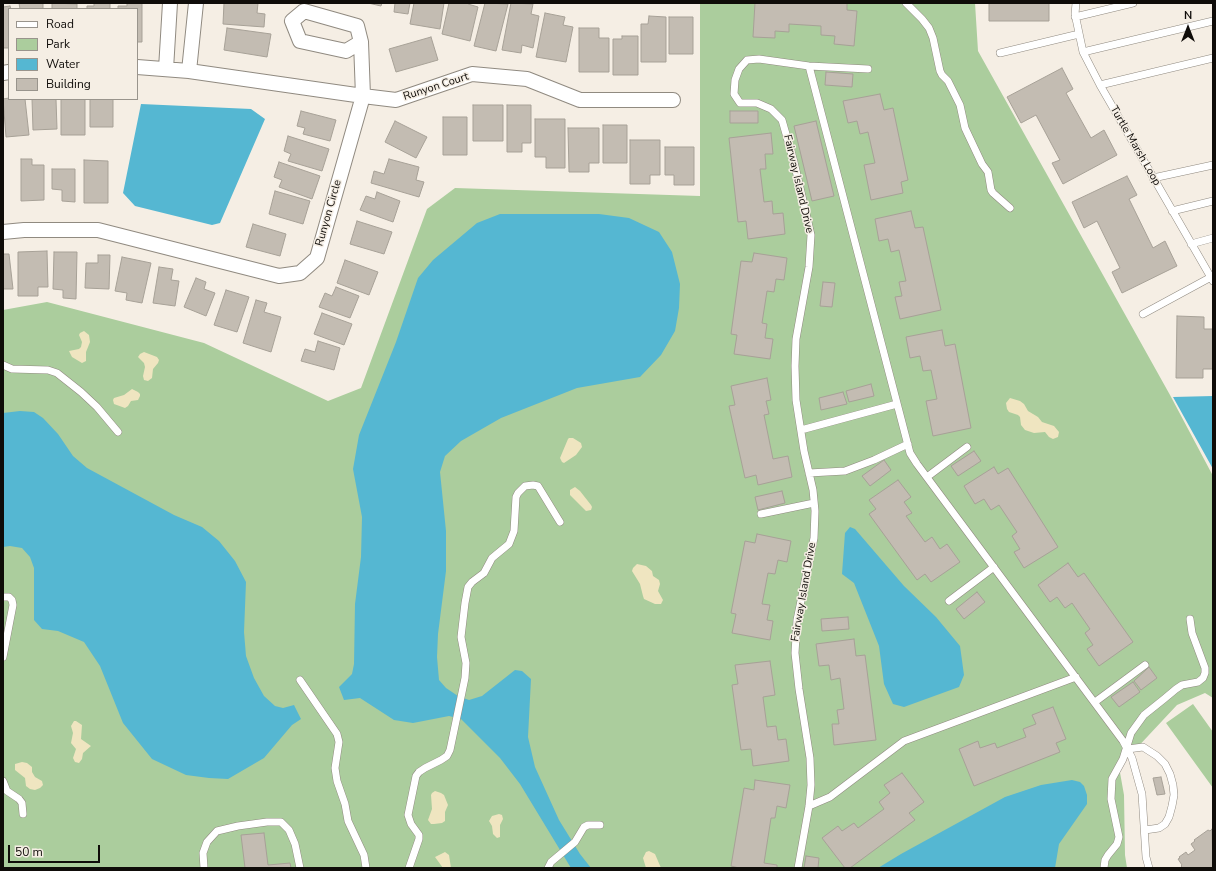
<!DOCTYPE html>
<html>
<head>
<meta charset="utf-8">
<style>
	body { margin:0 }
	#map { position:relative; width:1216px; height:871px; overflow:hidden; background:#f5eee4; font-family:"Nunito Sans",sans-serif }
	canvas { display:block }
	.frame { position:absolute; inset:0; border:4px solid #0f0c09; pointer-events:none }
	.legend { position:absolute; left:8px; top:8px; width:130px; height:92px; box-sizing:border-box; background:#f5eee4; border:1px solid #99948c; margin:0; padding:5px 7px; list-style:none; font-size:12px; color:#0f0c09 }
	.legend li { display:flex; align-items:center; gap:8px; height:20px }
	.legend b { width:20px; border:1px solid #99948c }
	.north { position:absolute; left:1168px; top:8px; width:40px; height:40px; -webkit-text-stroke:3px #f5eee4; paint-order:stroke; rotate:0deg; font-size:11px; font-weight:700; line-height:16px; text-align:center; color:#0f0c09 }
	.north::after { content:''; display:block; margin:auto; width:14px; height:18px; background:#0f0c09; clip-path:polygon(50% 0,100% 100%,50% 72%,0 100%) }
	.scale { position:absolute; left:8px; top:845px; width:92px; height:18px; box-sizing:border-box; border:2px solid #0f0c09; border-top:0; padding-left:5px; font-size:12px; line-height:14px; white-space:nowrap; color:#0f0c09; -webkit-text-stroke:3px #f5eee4; paint-order:stroke }
</style>
</head>
<body>
<div id="map">
<canvas width="1216" height="871"></canvas>
<div class="frame"></div>
<ul class="legend">
<li><b style="height:5px;background:#fff"></b>Road</li>
<li><b style="height:11px;background:#abcd9d"></b>Park</li>
<li><b style="height:11px;background:#55b7d2"></b>Water</li>
<li><b style="height:11px;background:#c3bcb2"></b>Building</li>
</ul>
<div class="north">N</div>
<div class="scale">50 m</div>
</div>
<script>
const c = document.querySelector('canvas').getContext('2d');
c.lineJoin = 'round';
function fillPath(path, color) { c.fillStyle = color; c.fill(path, 'evenodd'); }
const poly = rows => new Path2D(rows.map(r => 'M' + r).join(''));
function strokePath(path, color, width, dash) { c.strokeStyle = color; c.lineWidth = width; c.lineCap = dash ? 'butt' : 'round'; c.setLineDash(dash || []); c.stroke(path); }
function drawText(font, color, halo, rows, align = 'center') {
  c.font = font + ' "Nunito Sans",sans-serif'; c.lineWidth = 3; c.setLineDash([]); c.textBaseline = 'middle'; c.strokeStyle = halo; c.fillStyle = color; for (const [text, x, y, turn = 0] of rows) {
    c.save(); c.translate(x, y); c.rotate((+turn || 0) * Math.PI / 180); c.textAlign = isNaN(turn) ? turn : align; if (halo) c.strokeText(text, 0, 0); c.fillText(text, 0, 0); c.restore();
  }
}
fillPath(poly([
	[700,3,975,3,978,51,1170,395,1213,476,1213,698,1205,693,1177,705,1119,767,1124,795,1125,855,1127,868,3,868,3,310,47,302,204,343,328,401,361,388,427,209,455,188,700,196],
	[1193,704,1213,732,1213,788,1166,723]
]), '#abcd9d');
fillPath(poly([
	[84,331,89,335,90,342,86,352,86,361,82,363,72,357,69,351,79,349,81,347,82,342,79,335,80,333],
	[144,352,157,357,159,360,158,363,153,369,152,378,148,381,144,380,143,376,145,367,144,363,138,357,140,354],
	[132,389,138,392,140,394,140,396,138,400,131,401,128,406,125,408,114,404,113,400,114,398,124,395],
	[1010,398,1020,401,1024,404,1028,411,1038,417,1042,422,1054,426,1059,432,1058,437,1053,439,1049,437,1045,432,1034,433,1025,430,1021,425,1020,417,1018,415,1009,412,1007,409,1006,403],
	[569,438,573,438,581,443,582,447,576,455,564,463,562,462,560,458,568,439],
	[575,487,580,491,591,505,592,507,591,510,586,511,570,495,570,490],
	[637,564,646,566,652,571,653,576,659,580,660,584,658,591,663,600,661,604,655,604,644,599,643,596,640,584,632,571,633,568],
	[74,721,76,721,82,725,81,739,91,746,83,753,82,759,79,763,75,762,73,758,76,749,71,743,73,733,71,726],
	[22,762,27,763,32,767,32,772,35,777,42,781,43,785,40,788,35,790,30,789,26,786,25,778,15,770,15,764],
	[435,791,441,793,444,795,448,805,445,812,445,821,442,823,434,824,431,824,428,820,432,809,431,795,432,793],
	[499,814,502,815,503,819,500,825,500,837,497,838,493,834,492,826,489,821,492,816],
	[649,851,655,854,661,868,646,868,643,858,646,852],
	[445,852,449,855,451,868,443,868,435,857]
]), '#efe5c0');
fillPath(poly([
	[141,104,251,109,265,119,220,223,212,225,135,206,123,193],
	[500,214,599,214,629,218,659,232,672,252,680,284,679,308,675,331,661,355,640,377,577,388,501,418,461,441,445,456,440,472,446,531,446,571,438,634,437,657,439,680,446,688,458,696,469,700,482,696,515,670,522,671,531,679,528,737,535,767,559,820,580,854,591,868,571,868,520,784,500,758,461,719,449,716,413,723,394,720,360,698,344,700,339,687,352,674,354,664,355,604,361,557,362,517,353,469,359,435,396,342,418,278,433,260,477,223],
	[1213,396,1213,469,1173,397],
	[20,411,34,412,43,418,58,434,73,456,87,468,174,515,202,527,219,541,235,561,246,582,244,632,246,656,254,678,264,696,275,706,283,708,294,705,301,719,292,725,264,758,228,779,209,778,186,775,152,759,123,723,100,666,84,642,58,631,42,629,34,620,34,568,30,557,22,548,10,546,3,547,3,413],
	[850,527,855,529,904,586,936,617,960,646,964,675,959,687,904,707,893,704,884,684,879,646,854,583,842,574,845,533],
	[1072,780,1080,782,1084,786,1087,795,1087,804,1059,844,1055,868,878,868,901,854,1005,797,1041,785]
]), '#55b7d2');
const building = poly([
	[19,3,43,3,43,9,20,9,19,3],
	[52,3,77,4,77,9,52,9,52,3],
	[94,3,110,3,110,9,87,9,87,6,94,6,94,3],
	[127,3,142,3,142,42,137,42,137,9,118,9,118,6,127,6,127,3],
	[224,3,258,3,257,13,265,14,264,27,223,24,224,3],
	[368,3,382,3,381,6,368,3],
	[395,3,410,3,408,14,394,12,395,3],
	[414,3,444,3,440,29,410,24,414,3],
	[449,3,468,3,468,4,478,7,470,41,442,34,449,3],
	[485,3,508,4,496,51,474,46,485,3],
	[511,3,533,4,531,14,539,16,533,48,522,45,521,53,502,50,511,3],
	[755,3,847,3,847,10,857,11,854,46,834,44,835,36,821,35,821,26,789,24,789,32,775,31,775,38,753,37,755,3],
	[989,3,1049,3,1049,21,989,21,989,3],
	[10,6,11,9,9,9,9,48,3,48,3,7,10,6],
	[545,13,565,17,563,25,573,27,566,62,536,57,545,13],
	[649,16,666,17,666,62,641,62,641,24,648,24,649,16],
	[669,17,693,17,693,54,669,54,669,17],
	[227,28,271,34,267,57,224,50,227,28],
	[579,28,599,28,599,38,609,38,609,72,579,72,579,28],
	[622,36,638,36,638,75,613,75,613,39,622,39,622,36],
	[431,37,438,60,396,72,389,49,431,37],
	[1062,68,1073,89,1066,93,1091,138,1104,130,1117,155,1063,184,1052,163,1060,160,1036,115,1021,123,1007,97,1062,68],
	[826,72,853,74,852,87,825,85,826,72],
	[880,94,884,110,893,108,908,180,901,182,903,193,871,200,864,165,875,163,868,132,860,134,857,121,848,123,843,101,880,94],
	[9,98,9,99,25,99,29,135,6,137,3,99,9,98],
	[32,99,56,99,57,129,33,130,32,99],
	[61,99,85,99,85,135,61,135,61,99],
	[90,99,113,99,113,127,90,127,90,99],
	[473,105,503,105,503,141,473,141,473,105],
	[507,105,531,105,531,143,522,143,522,152,507,152,507,105],
	[301,111,336,120,330,141,303,134,305,128,297,126,301,111],
	[730,111,758,111,758,123,730,123,730,111],
	[443,117,467,117,467,155,443,155,443,117],
	[535,119,565,119,565,168,546,168,546,157,535,157,535,119],
	[395,121,427,137,416,158,385,142,395,121],
	[816,121,834,196,812,201,794,126,816,121],
	[603,125,627,125,627,163,603,163,603,125],
	[568,128,599,128,599,163,589,163,589,172,569,172,568,128],
	[771,133,773,154,765,154,766,169,760,169,764,202,772,201,773,214,783,213,785,234,748,239,746,221,738,222,729,138,771,133],
	[288,136,329,149,322,171,288,161,291,154,284,151,288,136],
	[630,140,660,140,660,175,650,175,650,184,630,184,630,140],
	[665,147,694,147,694,185,674,185,674,175,665,175,665,147],
	[21,159,32,159,32,165,44,165,44,200,21,201,21,159],
	[389,159,419,167,416,180,424,182,419,197,371,183,374,171,384,174,389,159],
	[84,160,108,161,108,203,84,203,84,160],
	[279,162,320,176,312,199,279,187,282,180,274,177,279,162],
	[52,169,75,169,75,202,62,201,62,190,52,189,52,169],
	[1127,176,1137,195,1129,199,1153,248,1165,241,1177,266,1122,293,1112,272,1120,268,1097,221,1084,228,1072,202,1127,176],
	[275,191,310,201,303,224,269,214,275,191],
	[377,192,400,201,393,222,360,210,366,196,375,199,377,192],
	[911,211,915,228,923,227,941,310,900,319,895,297,902,296,899,282,906,281,899,250,891,252,888,239,879,241,875,219,911,211],
	[357,221,392,232,384,254,350,244,357,221],
	[253,224,286,234,280,256,246,247,253,224],
	[47,251,48,287,38,287,38,296,18,296,18,252,47,251],
	[54,252,77,252,76,299,63,298,63,290,53,289,54,252],
	[754,253,787,258,784,280,776,279,774,292,767,291,762,323,767,324,765,338,773,339,770,359,734,354,737,335,731,334,741,261,752,262,754,253],
	[3,254,9,254,13,289,3,289,3,254],
	[98,255,110,255,109,289,85,288,86,263,98,263,98,255],
	[122,257,151,263,142,303,126,300,127,293,115,291,122,257],
	[345,260,378,272,369,295,337,283,345,260],
	[159,267,173,269,171,280,179,281,175,306,153,303,159,267],
	[196,278,206,282,204,289,215,293,206,316,184,307,196,278],
	[823,282,835,283,832,307,820,306,823,282],
	[336,287,359,296,350,318,319,307,325,293,332,296,336,287],
	[226,290,249,297,237,332,214,325,226,290],
	[256,300,267,303,264,312,281,317,271,352,243,343,256,300],
	[322,313,352,324,344,345,314,334,322,313],
	[1177,316,1204,317,1204,329,1213,329,1213,369,1203,369,1203,378,1176,378,1177,316],
	[942,330,945,346,955,344,971,428,933,436,926,401,937,399,931,370,923,371,920,356,910,358,906,337,942,330],
	[318,341,340,348,334,370,301,361,305,349,315,352,318,341],
	[767,378,771,400,766,401,769,414,764,415,773,459,788,456,792,477,758,485,756,475,745,478,729,406,735,405,731,386,767,378],
	[871,384,874,396,849,402,846,391,871,384],
	[843,392,847,404,821,410,819,398,843,392],
	[974,451,981,461,958,476,951,466,974,451],
	[884,460,891,470,870,486,862,476,884,460],
	[994,467,998,474,1008,468,1058,547,1024,568,1014,552,1020,549,1012,536,1017,532,999,505,991,510,984,499,975,504,964,486,994,467],
	[898,480,911,497,904,502,912,513,906,516,925,542,932,537,940,549,947,544,960,562,931,582,925,574,917,580,869,514,876,509,869,500,898,480],
	[782,491,785,503,758,510,755,497,782,491],
	[757,534,791,541,787,562,778,560,775,574,768,573,762,604,770,605,767,620,773,621,770,640,732,633,736,614,731,613,745,541,755,543,757,534],
	[1068,563,1078,577,1084,573,1133,642,1099,666,1087,649,1093,645,1085,633,1090,629,1072,603,1065,608,1057,597,1050,602,1038,585,1068,563],
	[977,592,985,602,964,619,956,609,977,592],
	[848,617,849,629,822,631,821,619,848,617],
	[854,639,856,656,865,655,876,740,834,745,832,724,839,724,837,710,844,709,840,678,831,680,829,665,819,666,816,644,854,639],
	[770,661,775,695,763,697,767,727,776,726,778,740,786,739,789,761,753,766,751,749,741,750,732,685,738,684,735,665,770,661],
	[1149,667,1157,678,1141,690,1134,681,1149,667],
	[1133,682,1140,692,1119,707,1111,697,1133,682],
	[1053,707,1066,739,1056,743,1060,752,974,786,959,749,978,741,980,748,995,743,997,748,1026,737,1023,729,1036,724,1032,715,1053,707],
	[902,773,924,802,909,813,915,820,850,868,845,868,822,838,838,826,842,831,854,823,858,828,884,809,879,802,890,793,884,785,902,773],
	[1161,777,1165,794,1157,795,1153,778,1161,777],
	[755,780,790,785,786,808,777,806,775,818,771,818,764,863,777,865,777,868,739,868,731,866,744,788,754,790,755,780],
	[1212,829,1213,868,1183,868,1181,866,1182,865,1178,859,1180,858,1179,857,1186,852,1188,855,1195,850,1191,844,1195,841,1194,840,1208,830,1210,831,1212,829],
	[264,833,268,865,290,863,291,868,245,868,241,835,264,833],
	[806,856,819,858,818,868,804,868,806,856]
]);
fillPath(building, '#c3bcb2');
strokePath(building, '#a7a197', 1);
const service = poly([
	[906,3,922,19,929,28,933,38,940,71,942,75,948,81,960,105,965,128,982,164,988,172,991,190,993,193,1010,208],
	[1076,3,1075,14,1083,52,1100,85,1213,281],
	[1075,17,1133,3],
	[1083,52,1213,21],
	[1000,53,1079,34],
	[809,66,910,453,917,464,1123,741,1132,758,1142,794,1146,857,1149,868],
	[1100,85,1213,58],
	[1153,178,1213,165],
	[1172,211,1213,201],
	[1191,244,1213,238],
	[1143,314,1213,276],
	[3,365,12,369,48,370,57,373,81,392,97,407,118,432],
	[801,430,897,404],
	[809,473,845,471,874,460,908,444],
	[927,477,967,447],
	[761,514,814,503],
	[3,597,9,597,12,600,13,605,3,657],
	[949,601,994,567],
	[300,680,337,734,339,742,335,768,337,781,345,804,348,821,364,855,366,868],
	[1095,702,1145,665],
	[1128,749,1143,747,1157,756,1165,764,1170,774,1173,785,1174,795,1172,806,1169,817,1165,824,1159,828,1145,830],
	[3,781,7,791,19,799,22,803,23,814],
	[809,806,830,797,904,741,1076,677],
	[204,868,203,853,207,842,217,831,238,826,267,822,281,822,289,830,295,844,300,868],
	[409,868,419,839,419,835,411,824,408,815,416,776,419,772,425,768,441,760,447,756,450,750,465,678,466,663,461,637,465,603,468,587,472,582,484,573,492,558,509,544,514,531,516,497,518,493,525,486,533,485,538,486,560,522],
	[548,868,551,862,575,842,584,827,588,825,600,825],
	[798,868,809,806,811,785,810,758,799,689,795,653,797,620,814,538,815,511,813,490,804,451,796,400,795,366,796,339,809,267,811,235,794,162,782,120,771,109,757,103,740,103,734,94,735,80,739,69,747,60,759,59,809,66,868,69],
	[1104,868,1105,860,1108,855,1117,844,1119,837,1111,799,1112,779,1123,759,1131,733,1144,715,1164,699,1176,689,1182,685,1198,682,1203,678,1205,673,1205,668,1192,633,1190,619]
]);
const minor = poly([
	[304,11,357,26,361,42,346,51,300,41,292,21,304,11],
	[361,42,363,96,396,100,472,74,527,79,580,100,673,100],
	[166,69,170,3],
	[189,71,196,3],
	[3,73,9,72],
	[3,232,24,230,98,230,279,276,300,273,317,258,363,96,189,71,137,67]
]);
strokePath(service, '#908a80', 8);
strokePath(minor, '#908a80', 16);
strokePath(service, '#fff', 7);
strokePath(minor, '#fff', 14);
drawText('11px', '#0f0c09', '#f5eee4', [
	["Runyon Court",436,87,-18],
	["Turtle Marsh Loop",1135,146,60],
	["Fairway Island Drive",798,184,77],
	["Runyon Circle",329,213,-74],
	["Fairway Island Drive",804,592,-80]
]);
</script>
</body>
</html>
